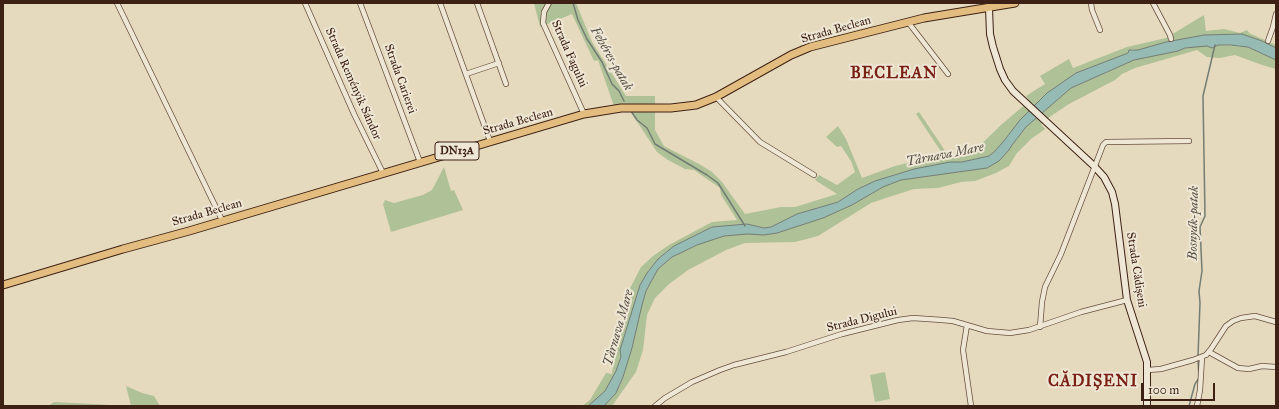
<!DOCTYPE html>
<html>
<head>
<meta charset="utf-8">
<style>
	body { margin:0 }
	#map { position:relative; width:1279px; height:409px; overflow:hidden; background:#e5dabe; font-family:"IM FELL Great Primer",serif }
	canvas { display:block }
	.frame { position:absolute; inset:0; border:4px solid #3e2115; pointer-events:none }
	.scale { position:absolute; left:1141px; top:383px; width:74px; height:18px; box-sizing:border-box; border:2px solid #3e2115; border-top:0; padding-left:5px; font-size:12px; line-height:14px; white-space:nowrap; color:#3e2115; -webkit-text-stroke:3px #eee7d5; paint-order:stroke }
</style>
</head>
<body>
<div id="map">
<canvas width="1279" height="409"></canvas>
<div class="frame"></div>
<div class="scale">100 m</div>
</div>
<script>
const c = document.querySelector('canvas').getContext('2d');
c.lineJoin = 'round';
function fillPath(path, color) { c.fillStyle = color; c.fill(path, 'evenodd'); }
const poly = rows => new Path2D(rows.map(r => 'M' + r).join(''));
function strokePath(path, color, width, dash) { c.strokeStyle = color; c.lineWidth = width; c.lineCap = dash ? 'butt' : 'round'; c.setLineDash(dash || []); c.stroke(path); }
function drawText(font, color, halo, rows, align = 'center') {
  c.font = font + ' "IM FELL Great Primer",serif'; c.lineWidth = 4; c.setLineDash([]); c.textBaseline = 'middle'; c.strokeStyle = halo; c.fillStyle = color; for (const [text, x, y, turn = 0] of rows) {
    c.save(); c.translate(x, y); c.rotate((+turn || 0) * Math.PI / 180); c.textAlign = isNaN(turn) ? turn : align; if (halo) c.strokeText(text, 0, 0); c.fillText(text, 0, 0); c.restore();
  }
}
fillPath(poly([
	[534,3,576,3,592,42,626,96,655,96,655,130,664,146,701,165,712,172,722,182,745,214,781,207,795,207,837,194,815,180,819,175,837,185,855,172,851,161,841,146,837,147,826,137,838,126,846,139,862,178,895,166,919,160,944,156,916,114,919,112,948,155,970,155,1001,125,1029,101,1026,96,1045,84,1040,76,1069,59,1073,68,1127,47,1166,38,1204,15,1206,31,1224,29,1240,33,1247,30,1249,33,1276,45,1276,48,1262,41,1242,34,1204,35,1166,42,1138,50,1132,49,1128,53,1076,73,1020,120,1003,142,994,152,989,156,962,162,950,162,914,169,893,175,858,189,838,202,797,214,771,227,764,228,747,224,712,227,674,246,658,259,647,273,640,285,620,350,621,357,616,371,611,381,605,391,597,399,588,406,582,406,590,400,606,373,612,374,615,343,623,321,624,300,641,267,653,256,669,245,712,222,737,220,721,195,720,188,694,170,685,169,668,160,657,152,630,111,616,112,598,60,594,61,572,14,540,27],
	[1218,45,1248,47,1276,60,1276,69,1262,65,1235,55,1220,58,1207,57,1197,50,1135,68,1122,74,1115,80,1069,104,1051,116,1041,124,1045,129,1031,139,1017,153,1009,166,996,173,975,181,961,182,938,188,914,189,889,197,871,203,818,236,795,242,745,243,726,250,688,270,669,284,655,298,647,315,643,350,636,372,612,406,604,406,616,393,623,377,632,348,642,305,646,291,658,269,672,257,697,245,724,236,747,234,764,235,777,233,823,218,852,205,883,187,901,180,987,168,1009,150,1012,145,1026,127,1071,88,1134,60,1143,57,1178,51,1185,48,1207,46,1212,48],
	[444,167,451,191,454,190,463,210,391,232,383,204,385,200,394,203,423,195,432,190],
	[885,372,890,399,875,402,870,375],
	[126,386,142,393,154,396,160,406,48,406,54,402,131,406]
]), '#afc196');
const water = poly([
	[1242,34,1262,41,1276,48,1276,60,1248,47,1230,45,1218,45,1212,48,1207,46,1185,48,1178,51,1134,60,1071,88,1026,127,1012,145,1009,150,999,161,987,168,901,180,883,187,852,205,823,218,777,233,764,235,747,234,724,236,697,245,672,257,658,269,646,291,642,305,632,348,623,377,616,393,604,406,588,406,605,391,616,371,621,357,620,350,640,285,647,273,658,259,674,246,712,227,747,224,764,228,771,227,797,214,838,202,858,189,875,181,914,169,950,162,962,162,989,156,994,152,1003,142,1020,120,1047,93,1076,73,1128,53,1129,50,1138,50,1166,42,1204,35,1242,34]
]);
fillPath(water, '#96bab4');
strokePath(water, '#737d74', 1);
strokePath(poly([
	[573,3,578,20,587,39,602,62,612,84,619,91,624,101],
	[631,111,637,120,647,128,655,144,707,175,718,183,745,226],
	[1198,356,1200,303,1199,291,1202,271,1200,227,1205,216,1203,96,1215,45],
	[1189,406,1195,384,1199,378,1198,360]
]), '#737d74', 1.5);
const street = poly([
	[117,3,222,220],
	[305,3,354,114,383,173],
	[360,3,420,162],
	[440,3,490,141],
	[477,3,506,84],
	[549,3,544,12,543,23,584,114],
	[1091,3,1092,10,1100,30],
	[1153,3,1170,35,1171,39],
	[908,22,948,74],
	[1268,41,1273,27,1276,14],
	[466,74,499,63],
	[716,97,760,142,814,175],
	[967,325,963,350,971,406],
	[1040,327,1042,302,1045,287,1061,254,1103,145,1106,142,1189,141],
	[1209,352,1238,368,1249,369,1262,366,1276,367],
	[1148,370,1161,369,1193,360,1206,355,1211,349,1226,326,1233,321,1241,318,1255,316,1276,322],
	[655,406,665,398,692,382,720,370,734,365,786,352,842,334,898,320,913,318,942,320,953,321,987,331,1010,333,1029,330,1081,312,1127,300],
	[1197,406,1200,390,1202,357]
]);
const secondary = poly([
	[989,8,990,34,993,47,1000,69,1005,80,1013,91,1094,166,1104,177,1112,192,1115,204,1127,300,1147,362,1147,406]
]);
const primary = poly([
	[3,285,123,249,189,231,584,114,621,108,671,108,696,105,716,97,791,55,810,47,924,18,1015,3]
]);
strokePath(street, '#684f3f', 6);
strokePath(secondary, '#3e2115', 8);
strokePath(primary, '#3e2115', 9);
strokePath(street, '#eee7d5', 4.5);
strokePath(secondary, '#eee7d5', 6);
strokePath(primary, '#e2bd7f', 7);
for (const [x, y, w] of [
	[457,151,44]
]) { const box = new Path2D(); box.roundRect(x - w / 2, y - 9, w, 18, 3); c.fillStyle = '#eee7d5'; c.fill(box); strokePath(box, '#3e2115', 1); }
drawText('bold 11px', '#3e2115', null, [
	["DN13A",457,151]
]);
drawText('12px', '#3e2115', '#eee7d5', [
	["Strada Beclean",836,30,-16],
	["Strada Fagului",569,54,66],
	["Strada Carierei",400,79,70],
	["Strada Reményik Sándor",353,84,66],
	["Strada Beclean",518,122,-16],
	["Strada Beclean",207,213,-16],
	["Strada Cădișeni",1136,270,81],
	["Strada Digului",862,320,-14]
]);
drawText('italic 13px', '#584f45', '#eee7d5', [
	["Fehéres-patak",611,59,60],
	["Târnava Mare",945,155,-11],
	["Bosnyák-patak",1194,223,-89],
	["Târnava Mare",619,328,-74]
]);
c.letterSpacing = '1px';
drawText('bold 16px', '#7a1f14', '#eee7d5', [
	["BECLEAN",894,74],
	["CĂDIȘENI",1093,382]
]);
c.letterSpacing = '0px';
</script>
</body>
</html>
